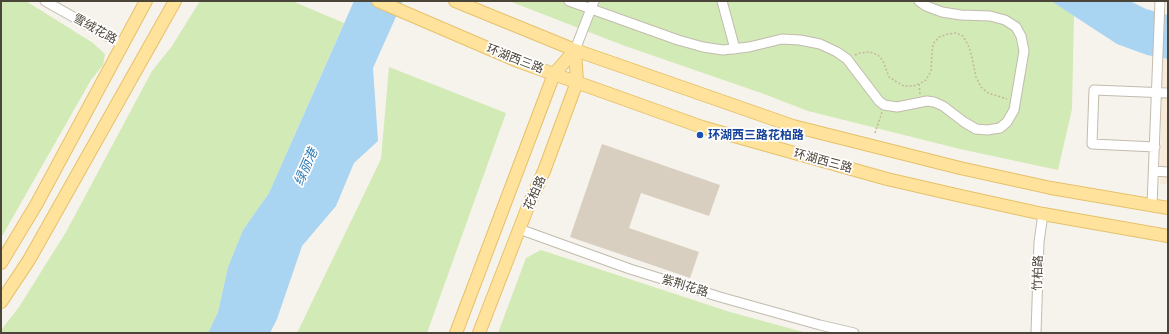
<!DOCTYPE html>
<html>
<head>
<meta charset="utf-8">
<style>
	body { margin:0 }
	#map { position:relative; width:1169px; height:334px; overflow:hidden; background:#f6f3ec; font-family:Mulish,sans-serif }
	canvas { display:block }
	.frame { position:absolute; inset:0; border:2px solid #4b4439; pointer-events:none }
</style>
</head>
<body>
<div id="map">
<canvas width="1169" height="334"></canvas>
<div class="frame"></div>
</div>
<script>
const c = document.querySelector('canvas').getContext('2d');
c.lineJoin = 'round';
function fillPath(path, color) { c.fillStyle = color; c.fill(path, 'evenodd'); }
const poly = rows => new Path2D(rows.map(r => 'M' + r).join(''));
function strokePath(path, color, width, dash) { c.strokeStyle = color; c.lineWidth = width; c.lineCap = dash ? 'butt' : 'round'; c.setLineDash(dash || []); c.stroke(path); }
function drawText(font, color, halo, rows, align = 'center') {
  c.font = font + ' Mulish,"Noto Sans SC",sans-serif'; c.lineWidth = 3.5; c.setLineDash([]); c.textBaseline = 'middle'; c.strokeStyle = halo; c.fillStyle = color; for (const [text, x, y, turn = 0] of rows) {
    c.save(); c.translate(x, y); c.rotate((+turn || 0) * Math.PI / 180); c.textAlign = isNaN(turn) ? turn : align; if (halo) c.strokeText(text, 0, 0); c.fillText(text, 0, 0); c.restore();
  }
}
fillPath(poly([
	[1162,59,1168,59,1168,184,1160,184]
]), '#f7ead8');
fillPath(poly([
	[1,1,26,1,93,43,105,54,103,65,91,80,1,238],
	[200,1,292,1,344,23,269,193,243,230,228,267,218,312,208,333,1,333,1,330,19,307,66,232,152,71,172,46],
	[509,1,1051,1,1074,16,1072,109,1058,170,960,149,808,111,764,94,625,46],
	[389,67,506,113,427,333,297,333,381,159],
	[541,250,730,312,807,333,498,333,526,258]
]), '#d2eab5');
fillPath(poly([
	[354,1,403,1,373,68,378,141,354,163,336,206,302,246,277,319,270,333,208,333,218,312,228,267,243,230,269,193],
	[1051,1,1130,1,1146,9,1168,15,1168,59,1147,55,1117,44]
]), '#a9d4f2');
fillPath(poly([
	[602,144,720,185,709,216,641,193,629,228,699,252,690,278,570,237]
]), '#d8cfc1');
const minor = poly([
	[45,1,123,45],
	[569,1,678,40,703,47,723,50,749,47,782,39,800,40,820,44,837,52,847,59,879,101,884,105,897,107,927,101,934,102,943,106,964,122,976,129,987,130,1000,128,1007,122,1014,110,1024,51,1021,36,1016,27,1005,20,990,16,961,15,942,12,926,6,919,1],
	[722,1,735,49],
	[575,50,594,1],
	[1155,147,1092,144,1094,90,1168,93],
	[1154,171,1168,172],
	[1152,205,1160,1],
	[519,229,630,269,720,297,820,325,854,333],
	[1036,333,1039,242,1043,214]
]);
const major = poly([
	[378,1,520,62,702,127,887,179,961,196,1043,214,1168,236],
	[455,1,575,50,793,126,960,168,1051,188,1168,208],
	[1,263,36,205,146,1],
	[1,302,29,260,175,1],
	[456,333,554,74,575,50],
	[479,333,529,204,544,171,577,82,575,50]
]);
strokePath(minor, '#c2bbae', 11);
strokePath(major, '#e6c16a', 14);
strokePath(poly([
	[855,55,860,53,870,52,878,55,883,61,889,77,895,81,904,86,913,86,919,84,926,80,931,71,932,53,933,44,939,37,948,34,956,33,963,36,968,45,971,53,976,77,981,87,988,93,1007,99],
	[919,84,920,94],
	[875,133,882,112]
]), '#c4b79f', 1.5, [2, 2]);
strokePath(minor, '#fff', 9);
strokePath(major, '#ffe39c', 12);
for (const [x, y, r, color] of [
	[700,135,4,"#1a4fb4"]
]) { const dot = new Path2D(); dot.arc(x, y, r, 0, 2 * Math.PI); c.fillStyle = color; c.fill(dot); strokePath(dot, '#fff', 1.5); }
drawText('12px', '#4b4439', '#fff', [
	["雪绒花路",95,29,29],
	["环湖西三路",515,59,21],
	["环湖西三路",823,161,15],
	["花柏路",535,193,-66],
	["竹柏路",1038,273,-88],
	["紫荆花路",685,286,17]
]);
drawText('bold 12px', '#164399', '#fff', [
	["环湖西三路花柏路",708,135]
], 'left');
drawText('italic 13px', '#2e7ab2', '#fff', [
	["绿丽港",306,167,-66]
]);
</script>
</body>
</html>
